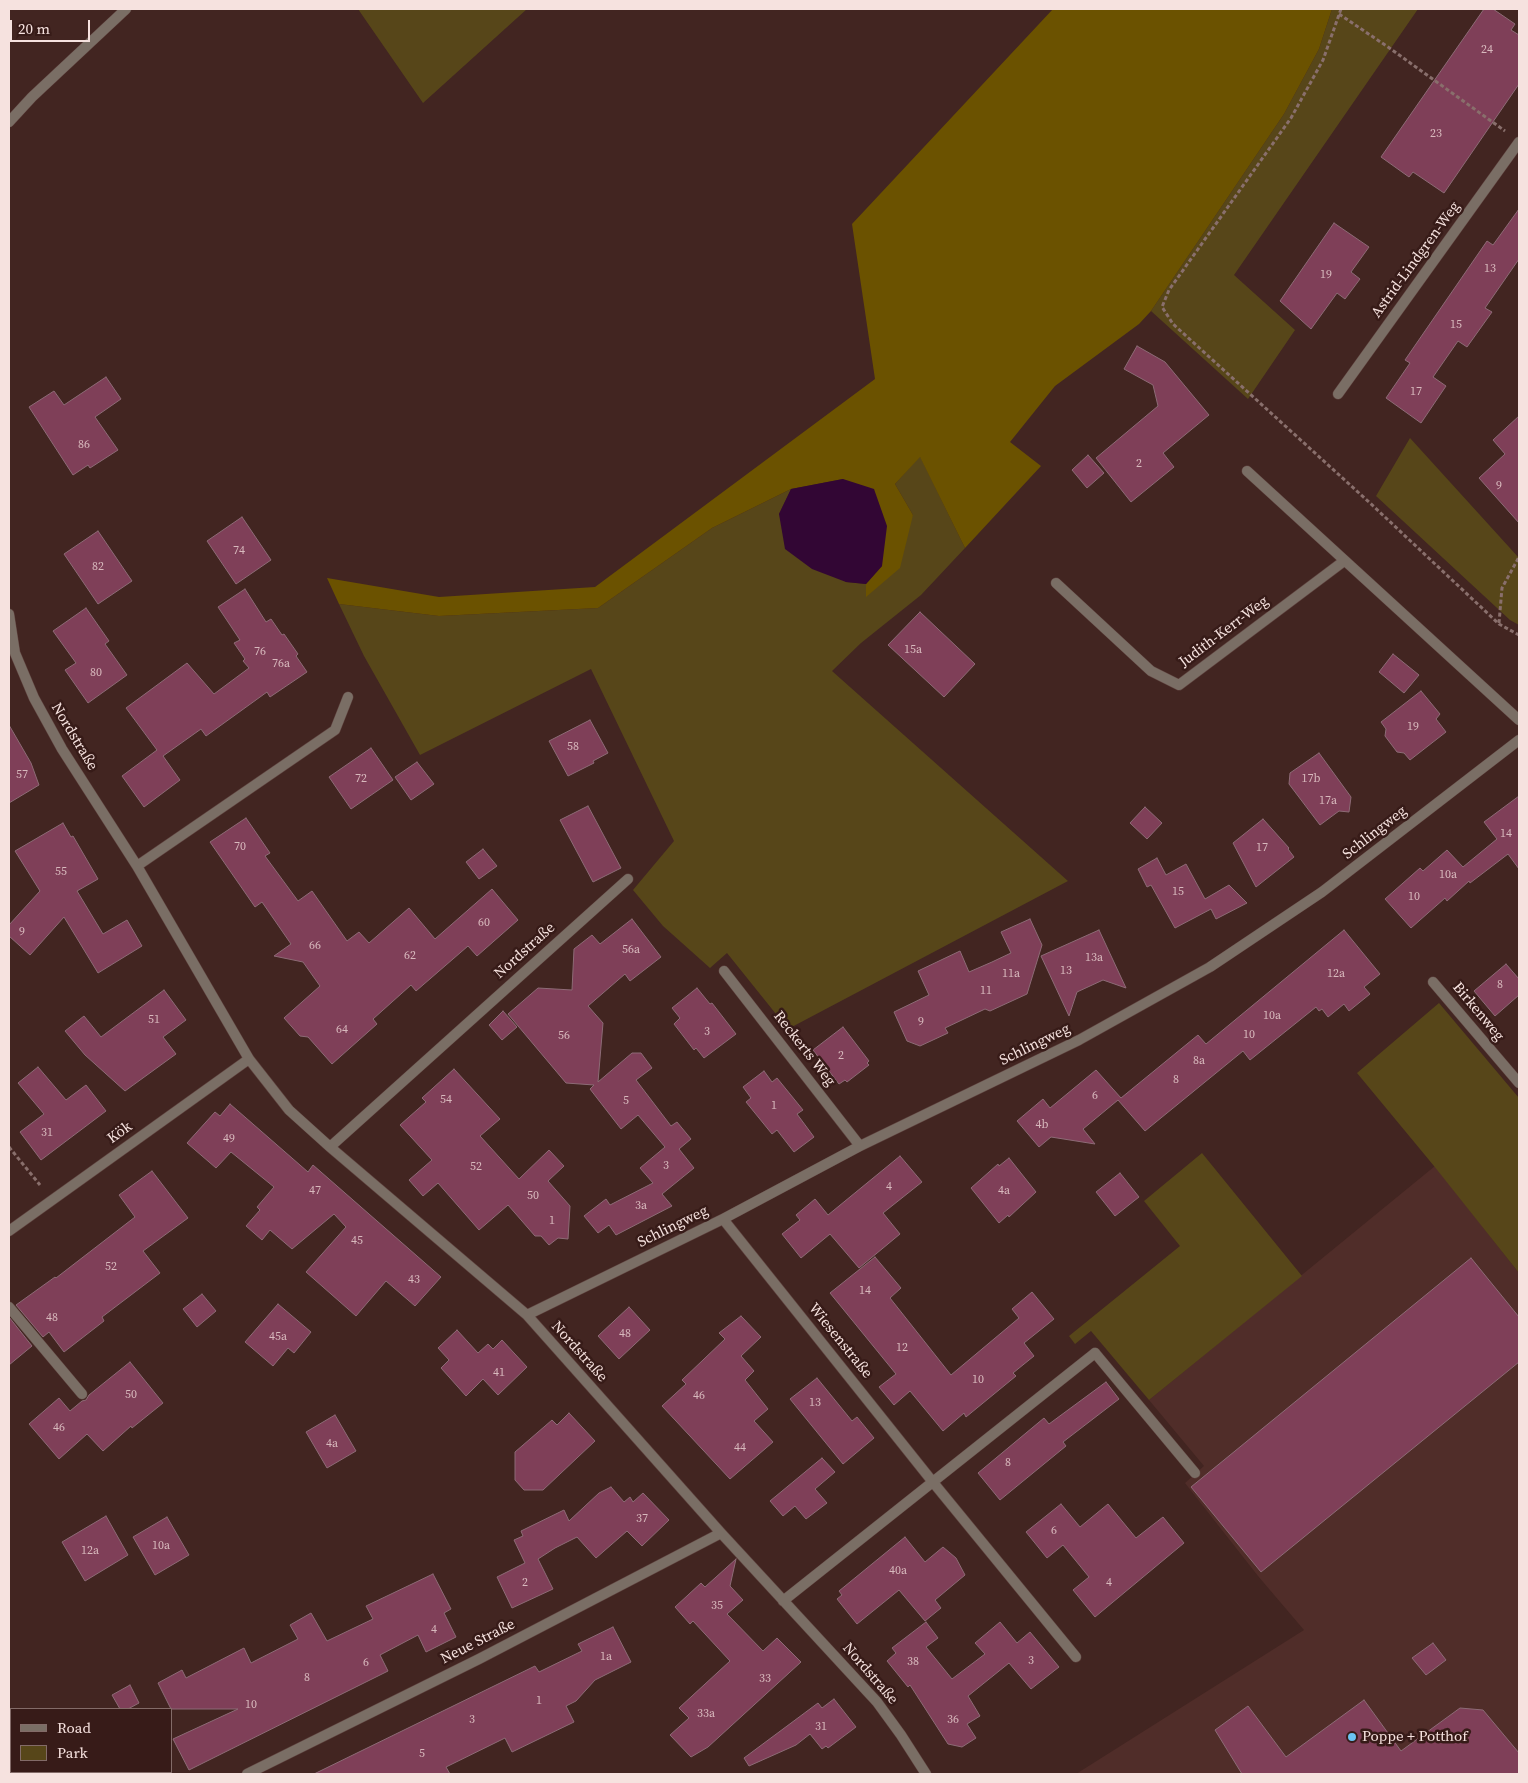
<!DOCTYPE html>
<html>
<head>
<meta charset="utf-8">
<style>
	body { margin:0 }
	#map { position:relative; width:1528px; height:1783px; overflow:hidden; background:#422521; font-family:"Source Serif 4",serif }
	canvas { display:block }
	.frame { position:absolute; inset:0; border:10px solid #f6e2df; pointer-events:none }
	.legend { position:absolute; left:10px; top:1708px; width:162px; height:65px; box-sizing:border-box; background:#371b18; border:1px solid #836b68; margin:0; padding:6px 9px; list-style:none; font-size:15px; color:#f6e2df }
	.legend li { display:flex; align-items:center; gap:10px; height:25px }
	.legend b { width:25px; border:1px solid #836b68 }
	.scale { position:absolute; left:10px; top:20px; width:80px; height:22px; box-sizing:border-box; border:2px solid #f6e2df; border-top:0; padding-left:6px; font-size:15px; line-height:18px; white-space:nowrap; color:#f6e2df; -webkit-text-stroke:4px #371b18; paint-order:stroke }
</style>
</head>
<body>
<div id="map">
<canvas width="1528" height="1783"></canvas>
<div class="frame"></div>
<ul class="legend">
<li><b style="height:6px;background:#7a6e65"></b>Road</li>
<li><b style="height:14px;background:#574619"></b>Park</li>
</ul>
<div class="scale">20 m</div>
</div>
<script>
const c = document.querySelector('canvas').getContext('2d');
c.lineJoin = 'round';
function fillPath(path, color) { c.fillStyle = color; c.fill(path, 'evenodd'); }
const poly = rows => new Path2D(rows.map(r => 'M' + r).join(''));
function strokePath(path, color, width, dash) { c.strokeStyle = color; c.lineWidth = width; c.lineCap = dash ? 'butt' : 'round'; c.setLineDash(dash || []); c.stroke(path); }
function drawText(font, color, halo, rows, align = 'center') {
  c.font = font + ' "Source Serif 4",serif'; c.lineWidth = 5; c.setLineDash([]); c.textBaseline = 'middle'; c.strokeStyle = halo; c.fillStyle = color; for (const [text, x, y, turn = 0] of rows) {
    c.save(); c.translate(x, y); c.rotate((+turn || 0) * Math.PI / 180); c.textAlign = isNaN(turn) ? turn : align; if (halo) c.strokeText(text, 0, 0); c.fillText(text, 0, 0); c.restore();
  }
}
fillPath(poly([
	[1435,1166,1519,1273,1519,1774,1076,1774,1304,1630,1258,1576,1185,1483,1204,1466,1149,1400]
]), '#502d29');
fillPath(poly([
	[358,9,527,9,423,103],
	[1332,9,1418,9,1234,275,1295,330,1248,399,1151,311,1284,114,1319,49],
	[1410,438,1519,558,1519,625,1510,620,1376,496],
	[920,456,965,548,921,595,861,643,832,671,1068,881,788,1029,727,953,710,968,663,926,633,890,674,841,591,669,420,755,364,656,339,604,439,616,598,608,712,528,791,489,779,514,846,582,866,584,866,596,913,515,895,484],
	[1439,1003,1519,1098,1519,1273,1434,1166,1357,1073],
	[1202,1153,1302,1276,1149,1400,1091,1331,1075,1344,1069,1336,1180,1246,1144,1201]
]), '#574619');
fillPath(poly([
	[1053,9,1332,9,1319,49,1284,114,1151,311,1139,324,1055,386,1010,442,1041,466,965,548,920,457,895,484,913,515,900,568,866,597,866,584,882,566,843,479,791,489,712,528,598,608,439,616,339,604,327,578,439,597,595,587,875,379,852,224]
]), '#6b5200');
fillPath(poly([
	[843,479,874,489,887,526,882,566,866,584,846,582,812,569,785,549,779,514,791,489]
]), '#320634');
const building = poly([
	[1484,9,1493,9,1515,24,1511,30,1519,35,1519,84,1444,193,1413,172,1409,177,1381,157,1484,9],
	[1519,209,1519,259,1485,308,1492,312,1467,347,1458,341,1433,377,1446,386,1421,423,1386,398,1410,363,1405,360,1487,241,1493,245,1519,209],
	[1334,223,1369,247,1351,272,1360,279,1345,299,1337,293,1311,329,1280,301,1334,223],
	[1137,346,1165,362,1209,415,1163,453,1174,467,1131,502,1096,458,1158,406,1153,385,1124,369,1137,346],
	[106,377,121,399,95,417,118,450,90,468,88,465,73,475,29,407,54,391,64,405,106,377],
	[1519,416,1519,523,1479,478,1505,454,1493,440,1519,416],
	[1088,455,1104,473,1087,488,1072,470,1088,455],
	[242,517,271,560,236,584,207,541,242,517],
	[98,531,132,581,98,604,64,554,98,531],
	[245,589,266,622,271,619,282,635,284,634,298,654,296,656,307,672,270,697,267,692,206,736,201,729,163,756,180,780,144,807,122,776,157,750,126,708,187,663,214,694,249,668,243,661,245,659,234,643,240,640,218,607,245,589],
	[86,608,109,641,105,644,127,675,88,703,65,670,76,663,53,631,86,608],
	[920,612,975,664,944,697,888,645,920,612],
	[1393,654,1419,675,1404,693,1379,672,1393,654],
	[1421,691,1440,714,1436,719,1446,732,1410,760,1404,753,1397,752,1385,736,1386,729,1381,722,1421,691],
	[590,720,608,753,593,761,594,763,568,776,549,741,590,720],
	[9,725,31,763,39,785,9,803,9,725],
	[371,748,393,780,351,809,329,777,371,748],
	[1319,753,1351,797,1349,812,1339,811,1320,825,1289,784,1290,773,1319,753],
	[417,762,434,784,411,800,395,777,417,762],
	[1519,796,1519,869,1508,854,1470,883,1469,881,1447,901,1445,898,1411,928,1385,899,1420,868,1423,871,1447,850,1463,867,1497,839,1484,822,1519,796],
	[588,806,621,868,593,882,560,820,588,806],
	[1145,807,1162,823,1147,839,1130,823,1145,807],
	[246,818,270,853,265,856,298,901,312,891,347,941,359,932,369,943,409,908,435,939,492,889,518,920,477,956,468,946,416,991,411,985,373,1019,377,1024,332,1064,308,1037,300,1036,284,1018,320,986,303,962,274,956,291,944,262,902,255,907,210,842,246,818],
	[1263,819,1289,848,1288,849,1294,857,1256,887,1233,843,1263,819],
	[63,823,71,837,73,836,98,879,77,891,103,934,127,920,142,946,98,973,64,917,30,955,9,936,9,925,40,891,15,851,63,823],
	[483,849,497,866,479,879,466,862,483,849],
	[1157,858,1166,875,1186,864,1205,899,1229,885,1247,903,1216,919,1211,909,1175,928,1151,885,1147,887,1138,869,1157,858],
	[632,919,661,957,630,981,625,974,588,1006,603,1023,598,1082,632,1053,641,1053,652,1068,636,1080,671,1126,677,1122,691,1139,679,1149,694,1168,662,1194,672,1206,616,1235,609,1225,598,1233,584,1216,606,1199,610,1205,653,1183,640,1168,665,1147,638,1115,621,1129,590,1089,594,1085,566,1083,508,1014,538,988,572,990,574,949,592,935,600,944,632,919],
	[1030,919,1042,945,1027,994,990,1011,985,1009,945,1028,948,1033,920,1046,907,1041,894,1012,929,995,918,971,960,951,969,972,992,962,1011,953,1001,932,1030,919],
	[1099,930,1126,988,1103,980,1077,992,1069,1016,1041,956,1099,930],
	[1344,930,1380,974,1364,987,1370,994,1349,1011,1344,1004,1328,1017,1322,1009,1319,1011,1316,1007,1250,1060,1243,1051,1145,1131,1118,1100,1083,1129,1095,1144,1051,1137,1039,1147,1017,1121,1043,1099,1050,1108,1096,1070,1121,1098,1198,1035,1206,1044,1344,930],
	[1506,964,1519,979,1519,995,1495,1016,1474,991,1506,964],
	[697,988,710,1004,712,1003,736,1034,704,1058,696,1048,694,1050,674,1024,680,1018,672,1008,697,988],
	[164,990,186,1020,163,1037,176,1054,125,1091,85,1055,65,1031,84,1016,101,1037,164,990],
	[503,1011,517,1027,502,1040,489,1025,503,1011],
	[843,1027,869,1061,867,1063,869,1065,847,1082,845,1080,839,1084,813,1050,843,1027],
	[38,1067,66,1100,86,1085,106,1111,41,1160,20,1132,44,1114,18,1083,38,1067],
	[454,1069,500,1119,480,1136,519,1179,549,1150,564,1166,548,1181,570,1206,568,1239,558,1238,549,1245,541,1236,535,1236,508,1205,479,1230,438,1183,423,1196,409,1180,432,1160,400,1125,426,1102,422,1098,454,1069],
	[764,1071,772,1082,777,1078,803,1110,797,1114,814,1137,794,1152,777,1130,772,1134,746,1102,751,1098,743,1087,764,1071],
	[230,1104,308,1172,313,1165,441,1277,415,1306,386,1281,356,1316,306,1272,346,1227,334,1214,292,1249,270,1230,262,1240,246,1226,260,1210,257,1207,274,1187,231,1152,216,1168,187,1143,215,1112,220,1116,230,1104],
	[900,1156,922,1182,883,1213,900,1234,859,1268,830,1234,801,1258,782,1234,800,1220,796,1215,815,1199,828,1215,900,1156],
	[1009,1158,1036,1192,1009,1217,1008,1215,999,1223,971,1188,998,1164,999,1166,1009,1158],
	[152,1171,188,1218,143,1251,160,1273,102,1317,104,1321,64,1352,49,1332,43,1337,16,1305,55,1277,56,1278,135,1217,119,1195,152,1171],
	[1120,1173,1139,1197,1115,1216,1096,1192,1120,1173],
	[875,1257,901,1288,890,1298,951,1375,1019,1318,1012,1309,1032,1292,1054,1319,1024,1343,1034,1356,1013,1373,1016,1376,966,1417,964,1413,943,1431,910,1391,894,1405,879,1387,896,1374,830,1293,875,1257],
	[1471,1258,1519,1317,1519,1362,1261,1572,1191,1487,1471,1258],
	[202,1294,216,1311,197,1327,183,1309,202,1294],
	[278,1304,311,1332,294,1353,288,1348,273,1366,245,1342,278,1304],
	[629,1307,650,1330,619,1359,598,1336,629,1307],
	[741,1316,761,1337,741,1356,754,1371,745,1380,768,1409,754,1421,773,1442,730,1479,662,1406,686,1384,682,1380,725,1339,719,1333,741,1316],
	[9,1317,32,1346,9,1365,9,1317],
	[457,1330,478,1353,488,1344,493,1349,502,1340,527,1367,498,1395,483,1379,466,1396,441,1368,449,1360,438,1348,457,1330],
	[130,1362,163,1403,132,1428,131,1426,103,1451,87,1434,59,1459,29,1424,59,1398,70,1411,82,1401,86,1400,89,1395,130,1362],
	[817,1378,852,1421,857,1417,874,1438,843,1464,790,1399,817,1378],
	[1106,1382,1119,1399,1063,1442,1066,1446,1000,1500,978,1473,1044,1418,1049,1424,1106,1382],
	[569,1413,595,1441,543,1490,524,1490,515,1480,515,1452,552,1420,557,1425,569,1413],
	[335,1415,356,1451,327,1468,306,1432,335,1415],
	[822,1458,835,1472,815,1489,827,1503,806,1519,795,1506,783,1516,770,1501,822,1458],
	[611,1487,624,1502,630,1497,633,1502,643,1493,669,1520,642,1546,627,1531,596,1558,577,1537,555,1548,538,1559,553,1589,512,1608,497,1577,525,1563,514,1540,523,1536,521,1531,564,1510,569,1521,599,1493,611,1487],
	[1061,1504,1080,1527,1108,1504,1136,1538,1163,1517,1184,1543,1095,1617,1073,1590,1089,1577,1063,1545,1047,1558,1026,1532,1061,1504],
	[106,1516,128,1555,85,1581,62,1542,106,1516],
	[167,1517,189,1555,155,1575,133,1537,167,1517],
	[905,1537,925,1562,943,1547,956,1558,965,1575,935,1600,941,1608,925,1621,899,1590,857,1624,837,1599,842,1595,839,1591,905,1537],
	[736,1559,730,1586,743,1600,727,1614,763,1651,777,1638,801,1662,708,1747,691,1757,670,1735,689,1718,679,1708,730,1661,693,1621,690,1624,675,1607,701,1583,705,1587,736,1559],
	[433,1574,451,1609,444,1613,456,1637,426,1652,418,1635,380,1655,388,1671,189,1770,173,1739,238,1709,171,1709,158,1683,182,1670,186,1678,244,1648,251,1663,298,1639,290,1625,311,1613,327,1641,373,1619,366,1606,433,1574],
	[926,1622,938,1638,926,1647,952,1679,985,1654,975,1643,1000,1622,1017,1643,1030,1632,1059,1667,1031,1689,1009,1663,968,1696,980,1716,967,1724,976,1738,962,1747,948,1744,910,1685,908,1687,887,1661,896,1653,892,1648,926,1622],
	[613,1627,631,1662,595,1680,576,1701,566,1706,574,1722,512,1752,505,1738,446,1767,450,1774,314,1774,535,1666,539,1672,582,1651,578,1644,613,1627],
	[1433,1643,1446,1660,1426,1675,1412,1658,1433,1643],
	[130,1685,139,1703,128,1709,120,1709,112,1695,130,1685],
	[834,1699,856,1727,828,1748,826,1746,822,1749,810,1734,796,1745,749,1766,744,1758,818,1703,822,1708,834,1699],
	[1364,1700,1401,1751,1460,1708,1483,1710,1519,1753,1519,1774,1242,1774,1215,1730,1248,1706,1286,1757,1364,1700]
]);
fillPath(building, '#7f3f58');
strokePath(building, '#8d6b76', 1);
const service = poly([
	[9,1307,82,1394],
	[1095,1353,1195,1473]
]);
const minor = poly([
	[9,122,32,97,126,9],
	[1338,394,1519,142],
	[1247,471,1519,720],
	[1056,583,1151,671,1179,685,1344,561],
	[9,614,15,653,34,698,62,749,137,866,249,1059,289,1110,330,1147,527,1315,721,1533,877,1702,901,1735,926,1774],
	[137,866,335,730,348,697],
	[724,971,860,1146],
	[1433,982,1519,1083],
	[330,1147,628,879],
	[723,1219,932,1481,1076,1657],
	[9,1231,249,1059],
	[527,1315,723,1219,860,1146,1079,1040,1210,967,1322,892,1519,740],
	[783,1601,1095,1353],
	[247,1774,479,1659,721,1533]
]);
strokePath(service, '#5f433f', 11);
strokePath(minor, '#5f433f', 11);
strokePath(poly([
	[1341,9,1323,60,1291,118,1169,290,1162,307,1173,324,1370,503,1499,624,1519,635],
	[1339,14,1388,47,1505,131],
	[1499,623,1502,588,1519,557],
	[9,1147,40,1185]
]), '#896f6c', 3, [4, 2.5]);
strokePath(service, '#7a6e65', 10);
strokePath(minor, '#7a6e65', 10);
for (const [x, y, r, color] of [
	[1352,1737,5,"#6bc3f2"]
]) { const dot = new Path2D(); dot.arc(x, y, r, 0, 2 * Math.PI); c.fillStyle = color; c.fill(dot); strokePath(dot, '#371b18', 2); }
drawText('12px', '#d8b9bd', null, [
	["24",1487,50],
	["23",1436,134],
	["13",1490,269],
	["19",1326,275],
	["15",1456,325],
	["17",1416,392],
	["86",84,445],
	["2",1139,464],
	["9",1499,486],
	["74",239,551],
	["82",98,567],
	["15a",913,650],
	["76",260,652],
	["76a",281,664],
	["80",96,673],
	["19",1413,727],
	["58",573,747],
	["57",22,775],
	["72",361,779],
	["17b",1311,779],
	["17a",1328,801],
	["14",1506,834],
	["70",240,847],
	["17",1262,848],
	["55",61,872],
	["10a",1448,875],
	["15",1178,892],
	["10",1414,897],
	["60",484,923],
	["9",22,932],
	["66",315,946],
	["56a",631,950],
	["62",410,956],
	["13a",1094,958],
	["13",1066,971],
	["11a",1011,974],
	["12a",1336,974],
	["8",1500,985],
	["11",986,991],
	["10a",1272,1016],
	["51",154,1020],
	["9",921,1022],
	["64",342,1030],
	["3",707,1032],
	["10",1249,1035],
	["56",564,1036],
	["2",841,1056],
	["8a",1199,1061],
	["8",1176,1080],
	["6",1095,1096],
	["54",446,1100],
	["5",626,1101],
	["1",774,1106],
	["4b",1042,1125],
	["31",47,1133],
	["49",229,1139],
	["3",666,1166],
	["52",476,1167],
	["4",889,1187],
	["47",315,1191],
	["4a",1004,1191],
	["50",533,1196],
	["3a",641,1206],
	["1",552,1221],
	["45",357,1241],
	["52",111,1267],
	["43",414,1280],
	["14",865,1291],
	["48",52,1318],
	["48",625,1334],
	["45a",278,1337],
	["12",902,1348],
	["41",499,1373],
	["10",978,1380],
	["50",131,1395],
	["46",699,1396],
	["13",815,1403],
	["46",59,1428],
	["4a",332,1444],
	["44",740,1448],
	["8",1008,1463],
	["37",642,1519],
	["6",1054,1531],
	["10a",161,1546],
	["12a",90,1551],
	["40a",898,1571],
	["2",525,1583],
	["4",1109,1583],
	["35",717,1606],
	["4",434,1630],
	["1a",606,1657],
	["3",1031,1661],
	["38",913,1662],
	["6",366,1663],
	["8",307,1678],
	["33",765,1679],
	["1",539,1701],
	["10",251,1705],
	["33a",706,1714],
	["3",472,1720],
	["36",953,1720],
	["31",821,1727],
	["5",422,1754]
]);
drawText('15px', '#f6e2df', '#371b18', [
	["Astrid-Lindgren-Weg",1416,260,-54],
	["Judith-Kerr-Weg",1224,632,-37],
	["Nordstraße",74,737,59],
	["Schlingweg",1375,833,-38],
	["Nordstraße",525,951,-42],
	["Birkenweg",1478,1012,50],
	["Schlingweg",1035,1045,-26],
	["Reckerts Weg",804,1049,52],
	["Kök",120,1133,-36],
	["Schlingweg",673,1227,-26],
	["Wiesenstraße",840,1341,51],
	["Nordstraße",579,1352,48],
	["Neue Straße",478,1642,-27],
	["Nordstraße",870,1674,49]
]);
drawText('15px', '#f6e2df', '#371b18', [
	["Poppe + Potthof",1362,1737]
], 'left');
</script>
</body>
</html>
